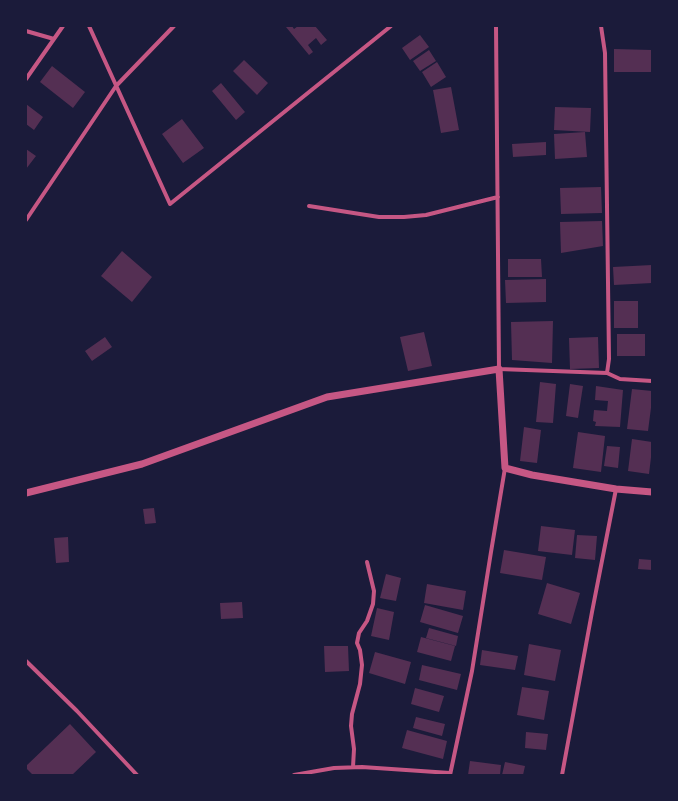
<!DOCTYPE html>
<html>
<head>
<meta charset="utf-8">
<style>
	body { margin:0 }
	#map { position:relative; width:678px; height:801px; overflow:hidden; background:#1b1b3a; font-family:Mulish,sans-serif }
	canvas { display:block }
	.frame { position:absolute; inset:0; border:27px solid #1b1b3a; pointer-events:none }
</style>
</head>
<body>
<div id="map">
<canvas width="678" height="801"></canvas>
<div class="frame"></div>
</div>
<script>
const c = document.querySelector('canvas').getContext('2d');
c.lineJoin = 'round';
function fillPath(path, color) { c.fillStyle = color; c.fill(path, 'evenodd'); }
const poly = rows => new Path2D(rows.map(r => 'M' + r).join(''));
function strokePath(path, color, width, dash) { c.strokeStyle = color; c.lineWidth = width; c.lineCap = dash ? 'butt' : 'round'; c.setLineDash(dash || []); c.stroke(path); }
fillPath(poly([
	[287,26,292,26,294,29,298,26,315,26,327,40,321,45,316,38,308,45,313,52,309,55,286,27],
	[420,35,429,47,410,60,402,48],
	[614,49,652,50,652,72,614,72],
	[429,50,436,61,420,71,413,61],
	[244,60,268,83,257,95,233,71],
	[437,62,446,77,431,87,422,72],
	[52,66,85,92,73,108,40,82],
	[221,83,245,112,236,120,212,91],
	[451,87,459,130,441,133,433,90],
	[26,104,43,117,34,130,26,124],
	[555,107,591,108,590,132,554,130],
	[182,119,204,148,183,163,162,134],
	[585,132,587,157,555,159,554,134],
	[546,142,546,155,513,157,512,144],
	[26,149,36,156,26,169],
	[601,187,602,213,561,214,560,188],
	[602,221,603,246,561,253,560,222],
	[122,251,152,277,132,302,101,276],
	[508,259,541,259,542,277,508,277],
	[652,265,652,283,614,285,613,267],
	[546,279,546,302,506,303,505,280],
	[614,301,638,301,638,328,614,328],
	[553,321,552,363,512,360,511,322],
	[424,332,432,366,408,371,400,337],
	[617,334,645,334,645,356,617,356],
	[105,337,112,347,92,361,85,351],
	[598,337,599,368,570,369,569,338],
	[540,382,556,384,553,423,536,422],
	[570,384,583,386,578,418,566,416],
	[596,386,623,390,620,427,595,426,596,422,593,421,594,410,607,411,608,401,595,400],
	[632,389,652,391,652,400,648,431,627,429],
	[524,427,541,430,537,463,520,461],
	[578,432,605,436,601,472,573,468],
	[632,439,652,442,652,449,649,474,628,471],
	[607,446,620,447,618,468,604,466],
	[154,508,156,523,145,524,143,509],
	[541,526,575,530,572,555,538,551],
	[577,535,597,536,595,560,575,558],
	[68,537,69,562,56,563,54,538],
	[504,550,546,557,542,580,500,573],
	[639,559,652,560,652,570,638,569],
	[386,574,401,578,396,601,380,598],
	[547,583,580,593,571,624,538,614],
	[427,584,466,591,463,610,424,603],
	[242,602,243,618,221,619,220,603],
	[425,605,463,616,458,633,420,622],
	[377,608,394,612,389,640,371,636],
	[429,628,458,636,456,646,426,638],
	[421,637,455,646,451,661,417,652],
	[529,644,561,650,555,681,524,675],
	[324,646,348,646,349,671,325,672],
	[482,650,518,656,515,670,480,665],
	[375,652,411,662,405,684,369,673],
	[422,665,461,674,457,690,419,680],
	[522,687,549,691,544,720,517,715],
	[415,688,444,696,439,712,411,704],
	[416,717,445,724,442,736,413,728],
	[70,724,96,752,72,775,33,775,26,768,26,766],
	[407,730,447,741,443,759,402,748],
	[526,732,548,734,546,750,525,748],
	[470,761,501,765,500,775,468,775],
	[505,762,525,766,523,775,502,775]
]), '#542f53');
strokePath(poly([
	[89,26,170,204,391,26],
	[496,26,499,369,607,373,620,379,652,381],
	[601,26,605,53,609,359,607,373],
	[26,31,54,39],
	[26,79,63,26],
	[309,206,379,217,404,217,426,215,498,197],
	[26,220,116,86,174,26],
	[26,661,77,711,137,775],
	[353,767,354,749,351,726,352,714,360,684,362,665,360,650,357,643,359,633,367,621,373,604,374,591,367,562],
	[294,775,334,768,362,767,450,773],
	[450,775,472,671,491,552,505,468],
	[562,775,592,612,616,489]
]), '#c65784', 4);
strokePath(poly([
	[26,493,142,464,327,397,499,369,505,468,532,475,616,489,652,492]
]), '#c65784', 7);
</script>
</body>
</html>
